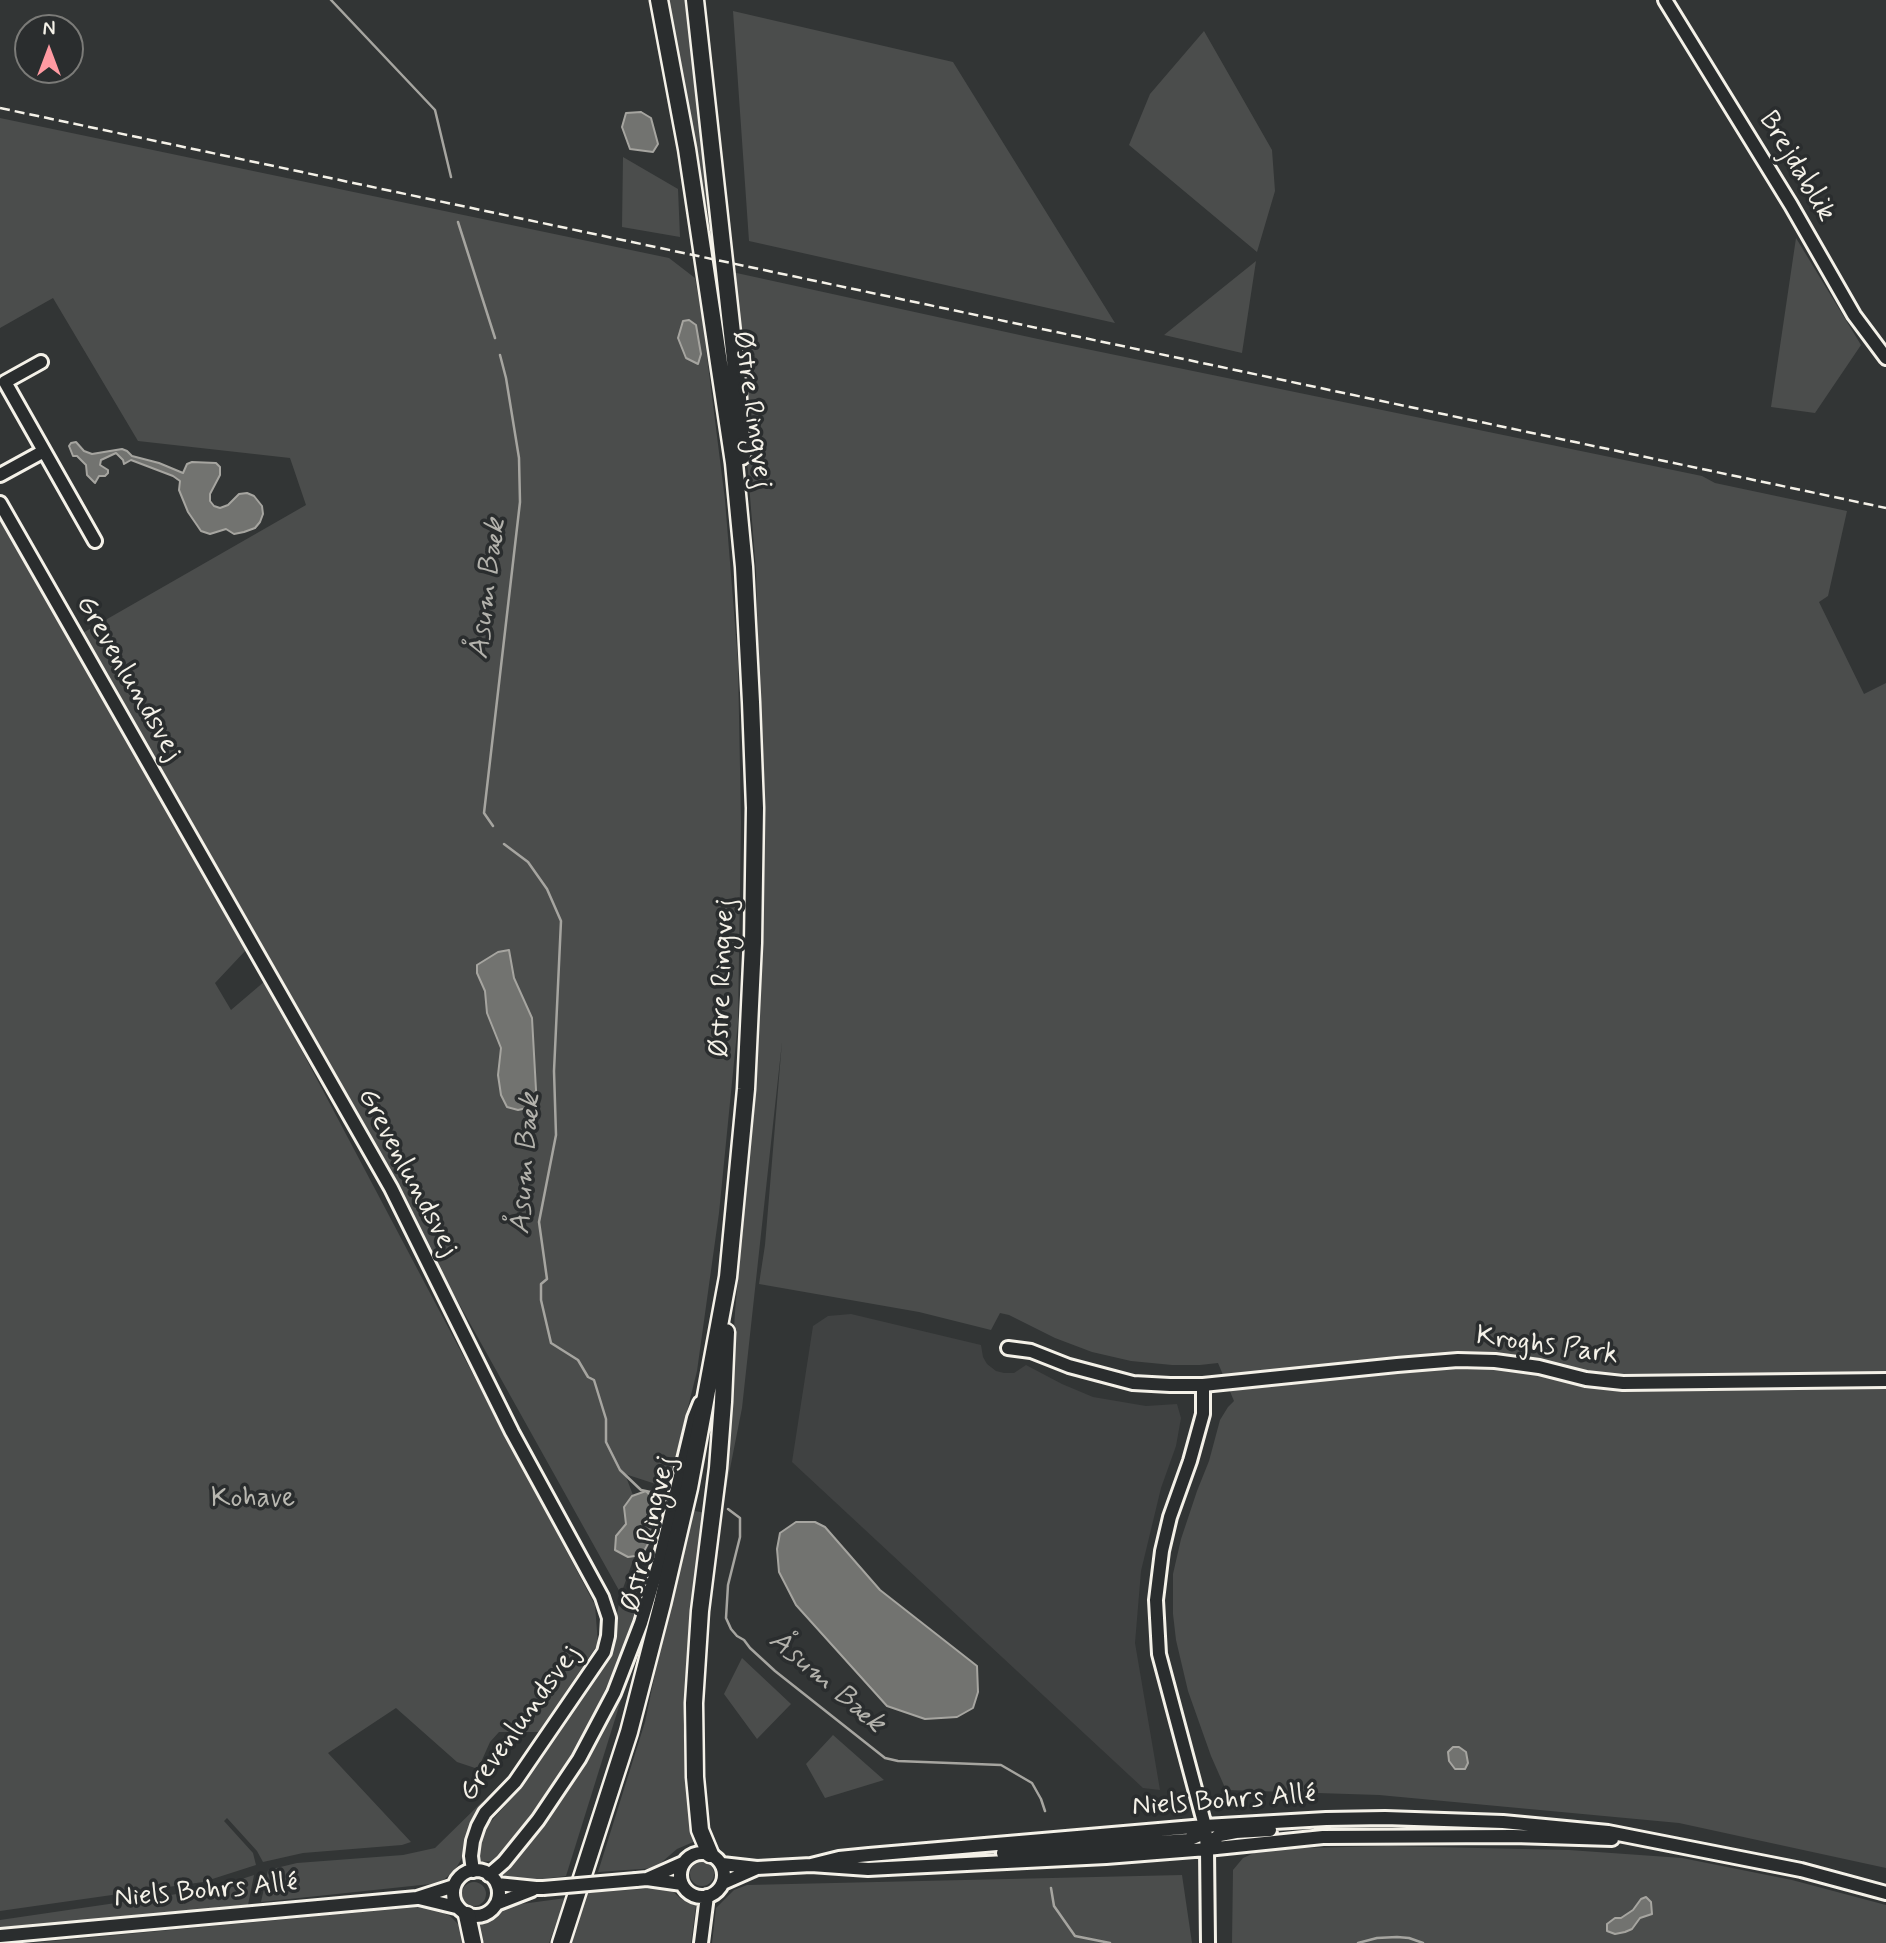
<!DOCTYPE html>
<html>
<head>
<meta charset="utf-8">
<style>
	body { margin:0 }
	#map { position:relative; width:1886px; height:1943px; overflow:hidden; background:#323535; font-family:Mynerve,sans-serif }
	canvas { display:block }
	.north { position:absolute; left:14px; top:14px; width:70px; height:70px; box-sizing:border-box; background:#2a2d2e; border:2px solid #7b7b78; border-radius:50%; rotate:0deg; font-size:19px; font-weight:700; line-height:28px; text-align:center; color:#f4f1e8 }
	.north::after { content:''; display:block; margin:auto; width:24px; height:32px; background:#ff9aa2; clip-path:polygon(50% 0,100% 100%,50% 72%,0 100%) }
</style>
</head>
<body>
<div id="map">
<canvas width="1886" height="1943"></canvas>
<div class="north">N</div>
</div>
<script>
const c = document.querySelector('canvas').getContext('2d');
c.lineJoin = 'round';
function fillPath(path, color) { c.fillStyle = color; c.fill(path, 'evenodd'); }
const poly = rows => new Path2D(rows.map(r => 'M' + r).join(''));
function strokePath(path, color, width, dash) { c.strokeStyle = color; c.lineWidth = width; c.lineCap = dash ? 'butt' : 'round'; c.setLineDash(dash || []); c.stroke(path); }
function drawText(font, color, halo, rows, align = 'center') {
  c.font = font + ' Mynerve,sans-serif'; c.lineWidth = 7; c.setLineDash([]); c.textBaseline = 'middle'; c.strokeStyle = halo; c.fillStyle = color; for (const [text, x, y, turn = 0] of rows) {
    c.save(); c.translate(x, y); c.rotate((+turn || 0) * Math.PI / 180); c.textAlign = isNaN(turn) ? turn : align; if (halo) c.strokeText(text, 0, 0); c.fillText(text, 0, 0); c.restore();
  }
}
fillPath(poly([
	[851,1314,981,1345,983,1357,987,1364,996,1371,1004,1373,1014,1373,1026,1365,1062,1384,1093,1397,1146,1406,1177,1404,1181,1418,1176,1446,1161,1488,1141,1571,1135,1643,1160,1790,1143,1788,792,1462,813,1326,828,1316]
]), '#404242');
fillPath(poly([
	[668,0,690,0,717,243,712,242],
	[733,11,953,62,1115,323,749,241],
	[1204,31,1272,150,1275,191,1257,252,1129,145,1150,94],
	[0,118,669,258,695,278,702,317,725,500,738,662,741,822,738,1022,719,1213,697,1371,668,1488,625,1474,645,1527,621,1594,644,1585,618,1662,582,1740,548,1791,503,1853,492,1861,480,1862,479,1835,518,1791,558,1735,606,1656,613,1633,621,1594,400,1198,403,1197,269,959,243,920,81,634,306,505,290,458,138,441,53,298,0,328],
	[498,952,509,956,514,978,532,1018,500,1058,501,1048,487,1013,485,991,477,965],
	[623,157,678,189,680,237,622,227],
	[1796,238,1861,345,1815,413,1771,407],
	[1256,261,1242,353,1164,335],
	[732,272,1038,339,1702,476,1715,483,1847,511,1828,596,1819,602,1864,694,1886,683,1886,1868,1679,1823,1379,1795,1226,1790,1211,1756,1188,1691,1176,1640,1173,1614,1173,1574,1181,1539,1197,1491,1209,1461,1220,1420,1228,1407,1234,1401,1218,1363,1200,1365,1172,1365,1131,1361,1092,1352,1055,1338,1009,1315,1000,1313,991,1330,919,1312,759,1284,765,1245,782,1042,742,1408,724,1499,735,1312,747,1179,759,1014,762,790,756,571],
	[0,519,246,950,215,983,231,1010,265,981,595,1605,598,1644,539,1732,499,1732,490,1742,478,1769,457,1762,396,1708,328,1753,411,1842,402,1845,303,1853,263,1862,257,1851,227,1818,224,1821,253,1853,256,1865,203,1882,0,1911],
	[689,1510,706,1513,694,1596,683,1725,689,1790,698,1840,677,1849,655,1868,598,1872,645,1722],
	[641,1636,566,1876,510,1883,501,1873,528,1846,585,1765,609,1714],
	[742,1658,791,1704,757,1739,724,1694],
	[833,1735,884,1780,825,1798,806,1764],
	[483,1801,471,1825,462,1858,455,1870,440,1883,261,1902,268,1870,297,1863,403,1855,435,1848],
	[1388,1846,1569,1850,1682,1858,1792,1880,1886,1905,1886,1943,1232,1943,1233,1870,1243,1858,1263,1849],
	'690 1874a12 12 0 1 1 24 0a12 12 0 1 1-24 0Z',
	[254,1875,248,1905,0,1928,0,1920,211,1889],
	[1182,1875,1192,1943,712,1943,716,1908,734,1890,747,1885],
	'462 1894a12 12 0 1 1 24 0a12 12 0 1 1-24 0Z',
	[656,1888,669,1888,680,1898,696,1905,691,1943,567,1943,587,1893],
	[566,1898,549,1943,480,1943,479,1922,514,1905],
	[418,1907,437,1910,450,1916,460,1926,463,1943,31,1943]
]), '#4b4d4c');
const water = poly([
	[641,112,651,118,658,144,653,152,630,149,622,127,626,113,641,112],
	[689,320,696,325,701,354,698,364,686,358,678,338,683,321,689,320],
	[76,442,84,451,92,454,122,449,127,451,132,456,159,463,183,473,187,464,192,462,216,463,220,467,220,475,210,494,210,501,214,506,220,508,228,505,239,494,247,493,254,496,262,506,263,514,260,522,255,528,244,532,234,534,226,529,210,534,201,531,188,512,179,490,180,481,173,476,131,460,124,464,123,460,116,453,101,460,100,465,108,470,108,473,105,476,99,476,95,483,87,475,86,465,77,456,73,456,69,446,71,443,76,442],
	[509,950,514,978,532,1018,536,1090,534,1100,527,1108,518,1110,507,1107,501,1095,498,1075,501,1048,487,1013,485,991,477,973,477,965,498,952,509,950],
	[646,1491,657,1503,656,1521,649,1542,642,1555,628,1557,615,1550,616,1536,626,1524,624,1507,632,1496,646,1491],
	[796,1522,815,1522,825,1527,880,1590,977,1666,978,1692,973,1708,957,1717,925,1719,887,1706,796,1605,779,1572,777,1549,780,1533,796,1522],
	[1453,1747,1459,1747,1466,1752,1468,1763,1465,1769,1455,1769,1449,1761,1448,1752,1453,1747],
	[1646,1897,1651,1902,1652,1914,1640,1918,1632,1929,1625,1932,1615,1934,1607,1931,1607,1924,1615,1918,1621,1918,1633,1910,1641,1899,1646,1897]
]);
fillPath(water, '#727370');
strokePath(water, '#a6a5a0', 2);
strokePath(poly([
	[331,0,435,110,451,177],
	[458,222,495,338],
	[493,826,484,813,520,502,519,458,506,378,500,355],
	[504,844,528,862,547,889,561,921,554,1071,556,1135,539,1222,547,1279,541,1284,541,1300,551,1343,578,1360,588,1377,594,1380,606,1419,606,1442,620,1470,641,1490,660,1494],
	[728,1509,740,1518,740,1537,728,1585,726,1618,731,1629,737,1636,744,1640,750,1648,775,1671,885,1758,898,1761,1001,1765,1032,1783,1041,1799,1045,1811],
	[1051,1888,1054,1906,1075,1936,1110,1943],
	[1358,1943,1377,1938,1397,1937,1409,1938,1423,1943]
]), '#a6a5a0', 2.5);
const minor = poly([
	[1665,0,1791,205,1854,315,1886,358],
	[41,362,5,382,95,541],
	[0,475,44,451],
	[0,503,391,1188,512,1432,602,1597,609,1618,608,1636,604,1652,515,1782,485,1813,478,1826,473,1841,471,1856,473,1871],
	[1008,1348,1031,1351,1069,1366,1133,1383,1170,1385,1203,1385,1397,1365,1458,1360,1495,1361,1539,1367,1586,1379,1623,1383,1886,1380],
	[1203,1385,1203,1414,1190,1461,1170,1517,1162,1551,1156,1600,1159,1654,1205,1826,1207,1849,1208,1943],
	[1207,1849,1214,1839,1220,1835,1236,1832,1270,1830],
	'680 1875a22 22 0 1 1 44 0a22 22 0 1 1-44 0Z',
	[1003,1853,1188,1840,1202,1834,1205,1826],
	[722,1864,757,1868,811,1865,868,1869,907,1867,1106,1857,1207,1849,1323,1837,1513,1836,1612,1839],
	[811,1865,839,1858,869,1855,1205,1826,1326,1819,1385,1818,1503,1822,1608,1832,1801,1870,1886,1893],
	'453 1893a23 23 0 1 1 46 0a23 23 0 1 1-46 0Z',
	[489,1875,504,1862,538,1820,579,1759,614,1693,641,1623,660,1559,694,1418,700,1403],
	[647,1879,683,1863],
	[636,1880,647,1879,682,1884],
	[723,1883,757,1868],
	[497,1884,536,1888,543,1888],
	[419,1898,456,1907],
	[496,1904,532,1890],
	[0,1936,417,1898,454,1886],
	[701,1943,707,1896]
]);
const major = poly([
	[695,0,736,369,742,456],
	[710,1854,700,1830,695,1777,694,1703,700,1611,718,1468,723,1402,726,1332],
	[467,1915,473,1943],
	[561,1943,629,1732,662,1604,689,1488,728,1277,746,1089,753,943,755,808,751,702,744,567,734,463,687,149,659,0]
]);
strokePath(minor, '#f4f1e8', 18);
strokePath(major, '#f4f1e8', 21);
strokePath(minor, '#2a2d2e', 12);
strokePath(major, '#2a2d2e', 16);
strokePath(poly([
	[0,108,1886,508]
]), '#f4f1e8', 2.5, [10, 5]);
const minorBridge = poly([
	[543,1888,636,1880]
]);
strokePath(minorBridge, '#f4f1e8', 18, []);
strokePath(minorBridge, '#2a2d2e', 12);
drawText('28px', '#f4f1e8', '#2a2d2e', [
	["Brejdablik",1796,167,59],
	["Østre Ringvej",751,410,82],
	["Grevenlundsvej",128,679,60],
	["Østre Ringvej",724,978,-88],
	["Grevenlundsvej",407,1173,62],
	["Kroghs Park",1547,1347,8],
	["Østre Ringvej",650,1534,-77],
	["Grevenlundsvej",521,1724,-54],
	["Niels Bohrs Allé",1224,1802,-4],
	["Niels Bohrs Allé",206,1892,-5]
]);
drawText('28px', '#b9b8b1', '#2a2d2e', [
	["Kohave",253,1500]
]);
drawText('italic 30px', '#b3b2ac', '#2a2d2e', [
	["Åsum Bæk",489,589,-83],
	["Åsum Bæk",527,1164,-86],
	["Åsum Bæk",826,1683,40]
]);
</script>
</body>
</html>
